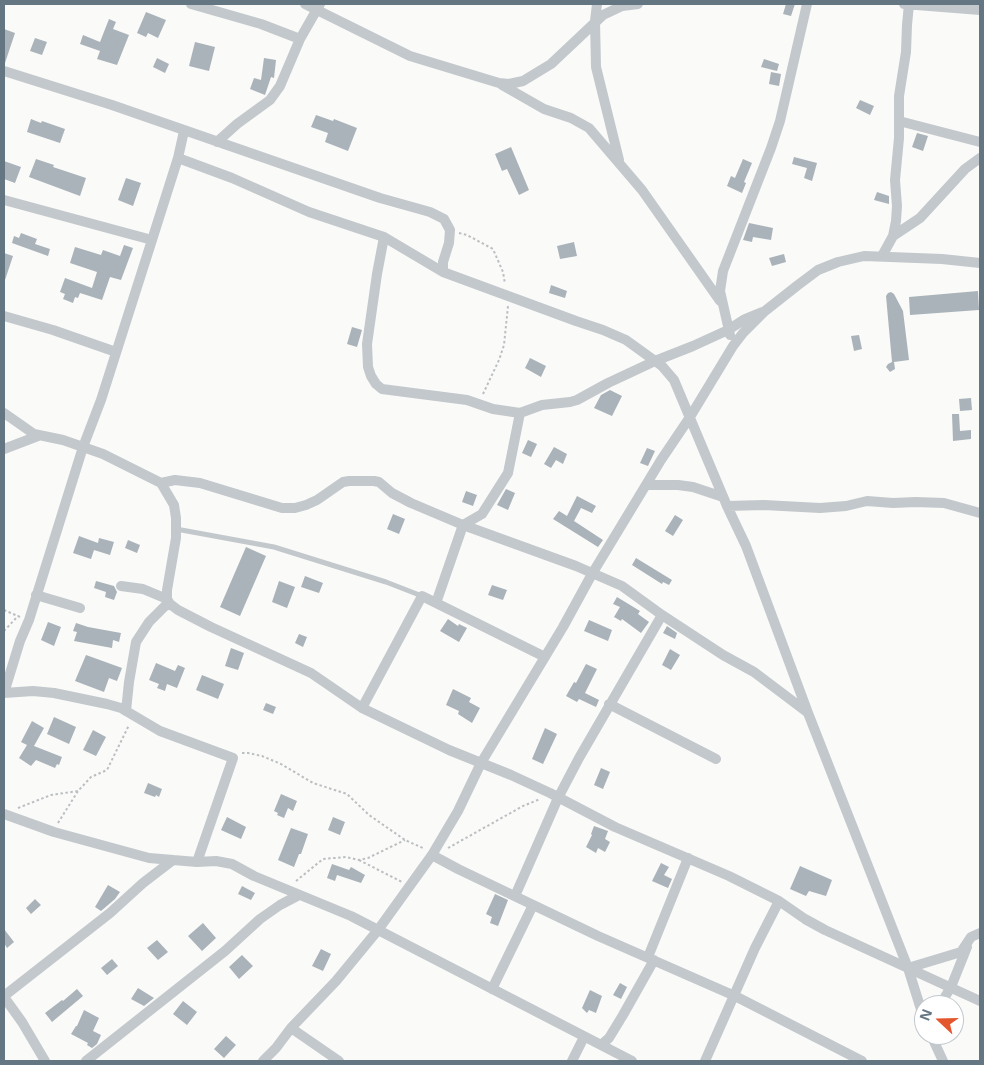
<!DOCTYPE html>
<html>
<head>
<meta charset="utf-8">
<style>
	body { margin:0 }
	#map { position:relative; width:984px; height:1065px; overflow:hidden; background:#fafaf8; font-family:"Open Sans",sans-serif }
	canvas { display:block }
	.frame { position:absolute; inset:0; border:5px solid #657683; pointer-events:none }
	.north { position:absolute; left:914px; top:995px; width:50px; height:50px; box-sizing:border-box; background:#fff; border:1px solid #c1c8cd; border-radius:50%; rotate:291deg; font-size:14px; font-weight:700; line-height:20px; text-align:center; color:#657683 }
	.north::after { content:''; display:block; margin:auto; width:18px; height:22px; background:#e4572e; clip-path:polygon(50% 0,100% 100%,50% 72%,0 100%) }
</style>
</head>
<body>
<div id="map">
<canvas width="984" height="1065"></canvas>
<div class="frame"></div>
<div class="north">N</div>
</div>
<script>
const c = document.querySelector('canvas').getContext('2d');
c.lineJoin = 'round';
function fillPath(path, color) { c.fillStyle = color; c.fill(path, 'evenodd'); }
const poly = rows => new Path2D(rows.map(r => 'M' + r).join(''));
function strokePath(path, color, width, dash) { c.strokeStyle = color; c.lineWidth = width; c.lineCap = dash ? 'butt' : 'round'; c.setLineDash(dash || []); c.stroke(path); }
fillPath(poly([
	[786,4,795,4,791,16,783,14],
	[146,12,166,20,158,38,148,33,146,37,137,33],
	[109,19,116,22,113,29,129,35,117,65,97,59,100,51,80,44,83,35,100,42],
	[4,29,15,33,5,63,4,62],
	[35,38,47,42,42,55,30,51],
	[195,42,215,47,209,71,189,66],
	[157,58,169,64,165,73,153,67],
	[264,58,276,60,274,78,271,77,265,95,250,89,254,78,261,80],
	[764,59,779,64,777,71,761,67],
	[771,72,781,74,779,86,769,84],
	[860,100,874,106,870,115,856,108],
	[316,115,333,121,334,119,357,128,348,151,325,142,328,133,311,127],
	[31,119,41,123,42,121,65,129,60,143,27,132],
	[917,133,928,136,923,151,912,147],
	[511,147,529,190,519,195,507,169,502,171,495,154],
	[794,157,817,163,812,181,804,178,807,168,792,164],
	[36,159,54,165,53,167,86,178,80,196,29,177],
	[743,159,752,163,744,182,746,183,742,193,727,186,731,176,735,178],
	[4,161,21,167,15,183,4,179],
	[126,178,141,183,133,206,118,200],
	[877,192,889,196,889,204,874,200],
	[749,223,773,228,771,240,753,237,752,242,743,240],
	[21,233,37,239,35,244,50,249,48,256,12,243,14,236,19,238],
	[574,242,577,256,560,259,557,246],
	[124,245,133,248,121,280,110,277,102,300,80,293,78,298,75,297,73,303,63,299,65,294,60,292,65,278,92,288,97,272,70,263,75,247,101,255,103,250,120,256],
	[4,253,13,256,5,280,4,280],
	[784,254,786,262,772,266,769,258],
	[551,285,567,291,565,298,549,293],
	[978,291,979,310,910,315,909,297],
	[891,292,894,294,903,311,909,360,894,362,895,369,890,372,886,367,888,364,892,362,886,296,888,293],
	[352,327,362,330,357,347,347,344],
	[859,335,862,349,854,351,851,336],
	[530,358,546,366,541,377,525,368],
	[610,390,622,396,612,416,594,408,601,395],
	[971,398,972,410,960,411,959,399],
	[952,414,959,414,960,431,971,430,971,439,953,441],
	[528,440,537,444,531,457,522,453],
	[554,447,567,454,563,464,556,460,551,468,544,464],
	[647,448,655,451,648,466,640,463],
	[506,489,515,493,508,510,497,505],
	[466,491,477,495,473,506,462,502],
	[577,496,596,506,592,513,581,508,574,521,603,540,598,547,553,519,559,511,567,516],
	[393,514,405,519,399,534,387,529],
	[675,515,683,520,673,536,665,531],
	[79,536,98,543,99,538,114,542,110,555,94,550,91,559,73,553],
	[128,540,140,545,137,553,125,548],
	[246,547,266,556,240,616,220,607],
	[636,558,672,580,669,585,663,582,662,584,632,565],
	[305,576,323,583,319,593,301,587],
	[96,581,114,586,117,592,114,600,105,597,106,592,94,588],
	[279,581,295,587,287,608,272,602],
	[492,585,507,590,503,600,488,595],
	[617,597,640,611,638,614,649,622,641,633,622,619,621,621,614,617,620,607,613,604],
	[448,619,458,626,459,624,467,628,459,642,440,631],
	[589,620,612,630,608,641,584,631],
	[48,622,61,627,54,646,41,640],
	[76,623,88,627,121,633,119,642,113,640,112,648,74,641,77,632,73,631],
	[667,626,677,633,675,639,663,633],
	[299,634,307,637,303,647,295,643],
	[231,648,244,653,238,670,225,666],
	[670,649,680,655,671,670,662,665],
	[86,655,122,668,117,681,109,678,104,692,75,681],
	[156,663,175,671,178,665,185,668,177,688,167,684,165,691,157,688,159,684,149,680],
	[586,664,597,669,585,693,599,700,596,707,579,699,577,702,566,696,574,682,576,683],
	[202,675,224,684,218,699,196,690],
	[453,689,471,698,469,702,480,708,472,723,458,714,459,711,446,705],
	[266,703,276,707,273,714,263,710],
	[54,717,76,727,69,744,47,734],
	[32,721,44,728,34,746,62,757,59,765,57,764,55,768,36,760,31,766,19,758,27,745,21,742],
	[545,728,557,734,543,764,532,759],
	[93,730,106,737,96,756,83,750],
	[601,768,610,772,603,789,594,785],
	[148,783,162,789,159,797,156,795,155,797,144,793],
	[281,794,297,801,293,811,288,808,284,818,277,815,278,813,274,811],
	[227,817,246,827,241,839,221,830],
	[333,817,345,822,340,835,328,830],
	[594,826,608,831,605,839,610,842,605,852,598,848,596,853,586,847,592,835,591,834],
	[291,828,308,834,301,854,299,854,294,867,278,860],
	[661,863,669,867,664,875,672,879,668,888,652,881],
	[332,864,349,870,351,867,365,875,361,883,337,875,335,881,327,878],
	[800,866,832,880,826,896,809,891,806,896,790,889],
	[108,885,120,892,115,899,101,911,95,907],
	[242,886,255,893,251,900,238,894],
	[495,894,508,900,498,926,490,923,492,917,486,914],
	[35,899,41,905,31,914,26,908],
	[203,923,216,938,202,951,188,936],
	[4,929,14,942,7,948,4,943],
	[157,940,168,952,158,960,147,948],
	[321,949,331,954,323,971,312,966],
	[242,955,253,966,239,979,229,967],
	[112,959,118,966,107,975,101,968],
	[620,983,627,987,621,999,613,995],
	[138,988,154,998,144,1006,131,999],
	[77,989,83,996,52,1022,45,1013,62,1000,63,1001],
	[590,990,602,996,596,1013,589,1010,587,1013,582,1008],
	[183,1001,197,1012,187,1025,173,1014],
	[84,1010,99,1018,93,1031,101,1035,97,1044,92,1048,87,1045,88,1043,71,1034,76,1026,77,1026],
	[226,1036,236,1045,224,1058,214,1049]
]), '#aab3b9');
strokePath(poly([
	[459,233,467,235,493,249,503,272,505,284],
	[483,394,499,360,504,345,508,306],
	[4,610,20,617],
	[4,631,18,616],
	[242,753,248,753,262,756,281,764,313,783,347,794,369,815,405,840,425,849],
	[18,808,51,795,78,791,91,777,107,770,129,725],
	[58,823,78,791],
	[448,848,523,806,540,799],
	[359,860,402,882],
	[296,881,323,859,346,857,359,860,368,858,405,840]
]), '#bbbfc2', 2, [2.5, 2.5]);
strokePath(poly([
	[176,529,274,547,386,582,422,596]
]), '#c3c8cc', 5);
strokePath(poly([
	[191,4,261,24,300,39],
	[305,4,410,56,499,83,509,84,523,81,551,64,603,15,622,6,638,4],
	[597,4,595,21,596,67,619,160],
	[904,4,980,10],
	[4,71,112,105,380,198,430,212,444,219,450,230,449,243,443,262,443,272],
	[502,85,544,109,571,118,589,128,642,190,720,301],
	[899,121,980,142],
	[217,142,237,124,270,100,280,86,300,39,320,4],
	[178,158,232,178,309,212,384,237,443,272,576,321,603,330,626,340,662,366,674,380,727,506,746,546,808,713,908,968,924,1019],
	[4,200,152,240],
	[893,236,920,218,965,169,980,158],
	[384,237,377,274,367,344,368,367,371,376,376,384,382,389,467,400,493,409,520,413,542,405,570,402,577,400,608,383,655,361,693,346,728,330,745,319,762,312],
	[882,256,893,236,896,221,897,206,895,180,899,138,899,96,906,52,907,25,909,4],
	[4,316,53,330,116,352],
	[730,335,720,291,723,271,771,148,780,121,807,4],
	[4,413,34,434,63,440,103,454,161,483,174,505,176,518,176,538,167,590,167,599,170,604,178,610,211,627,311,673,362,708,449,750,511,775,550,793,615,827,729,876,779,901,805,919,825,930,980,1001],
	[4,449,38,436],
	[161,483,175,480,200,483,282,508,295,508,306,505,317,500,343,482,349,481,374,481,379,482,392,493,411,503,463,525,576,566,622,586,662,615,723,655,754,672,807,712],
	[646,485,678,485,693,487,723,497],
	[727,506,764,505,820,508,846,506,867,501,893,503,916,502,944,503,980,513],
	[121,586,143,589,167,599],
	[36,595,80,608],
	[436,603,463,525,482,514,508,473,520,413],
	[4,693,20,641,29,620,83,447,101,400,152,240,178,158,184,131],
	[4,693,33,691,54,693,107,704,121,708,160,731,233,758,197,862],
	[609,704,716,759],
	[362,708,422,596,545,657],
	[126,711,129,682,136,642,149,622,165,606,170,604],
	[4,814,54,832,149,858,197,862,216,861,232,864,254,876,351,916,632,1061],
	[432,855,458,869,598,936,735,996,862,1061],
	[515,896,558,798,579,758,662,615],
	[648,957,688,858],
	[908,968,961,952,971,937,980,933],
	[492,989,533,905],
	[4,996,110,913,143,883,173,860],
	[4,997,22,1022,45,1061],
	[940,1005,951,987,967,947],
	[291,1028,339,1061],
	[931,1035,943,1061],
	[601,1045,609,1038,623,1015,654,960],
	[86,1061,225,951,260,919,280,905,299,895],
	[263,1061,276,1048,291,1028,336,981,378,930,432,855,458,811,481,763,563,627,592,574,661,460,690,417,733,346,743,333,765,311,798,285,818,270,838,262,864,256,942,259,980,263],
	[572,1061,584,1037],
	[705,1061,755,948,779,901]
]), '#c3c8cc', 10);
</script>
</body>
</html>
